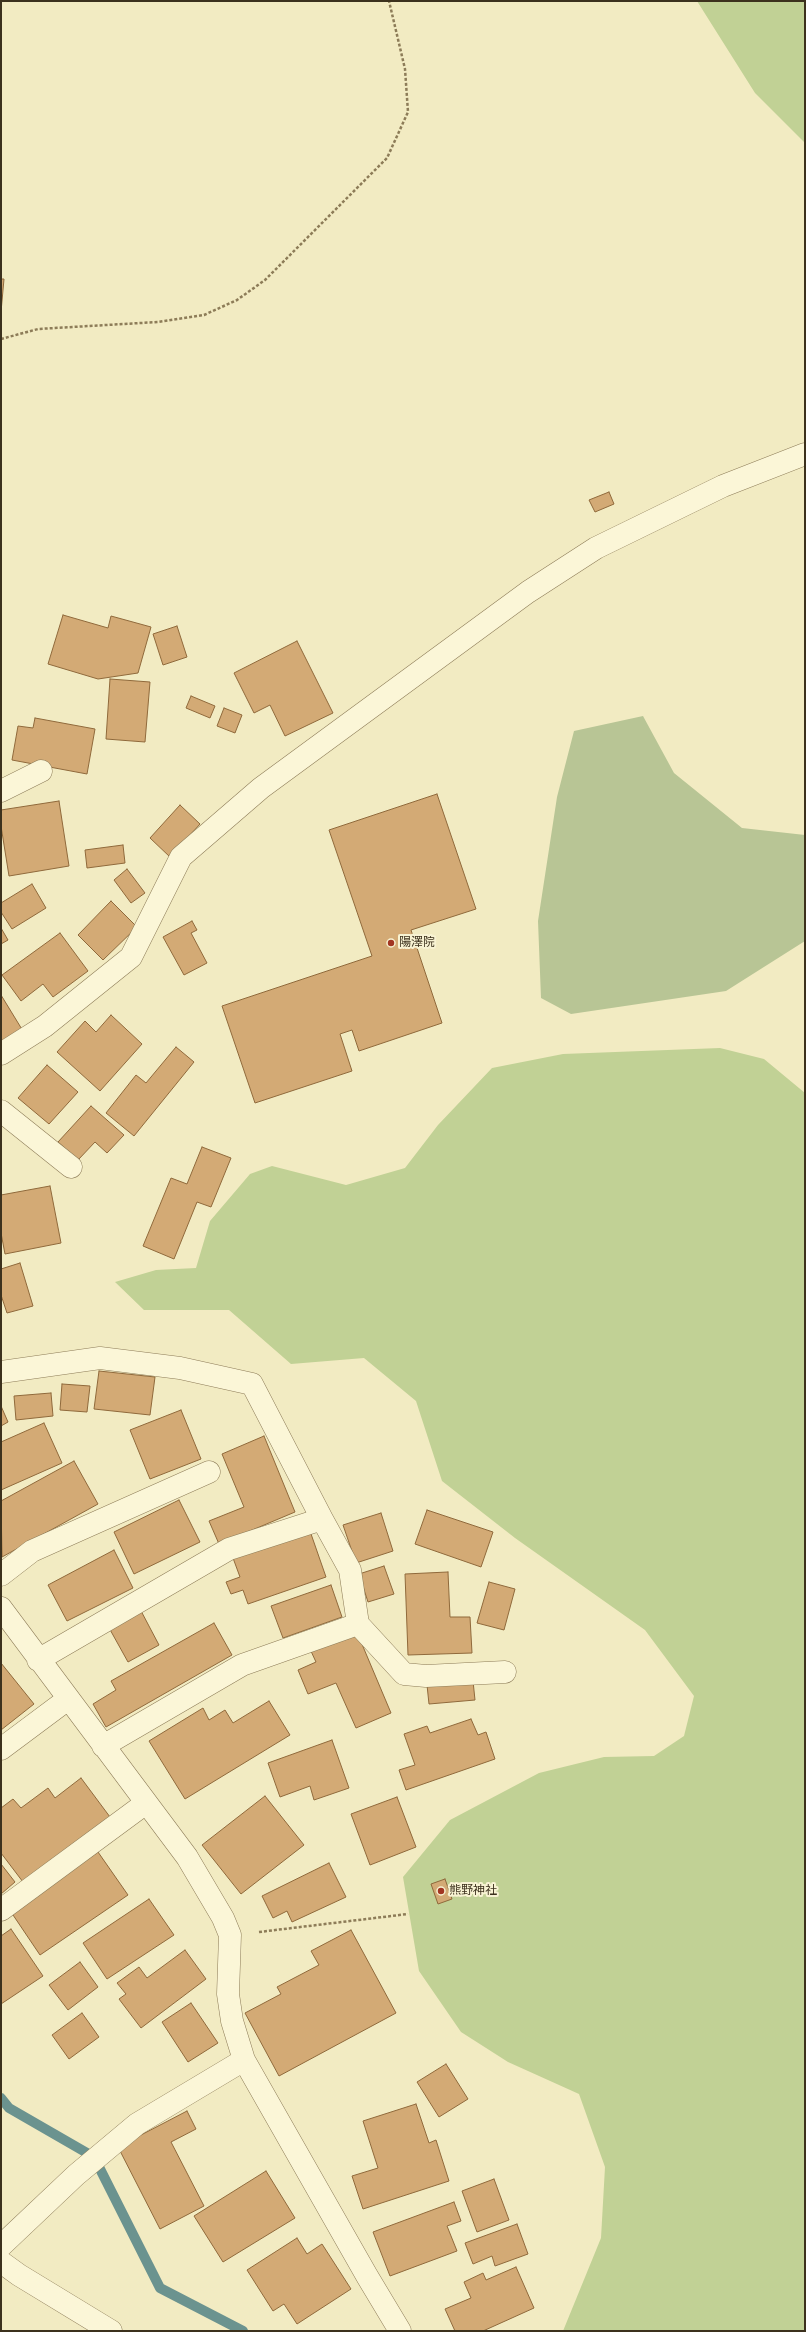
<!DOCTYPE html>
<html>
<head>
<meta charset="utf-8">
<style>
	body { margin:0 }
	#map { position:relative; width:806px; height:2332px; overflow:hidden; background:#f2ebc2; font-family:"IBM Plex Serif",serif }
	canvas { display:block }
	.frame { position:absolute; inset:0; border:2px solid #3c311d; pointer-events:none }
</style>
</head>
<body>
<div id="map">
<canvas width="806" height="2332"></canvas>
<div class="frame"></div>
</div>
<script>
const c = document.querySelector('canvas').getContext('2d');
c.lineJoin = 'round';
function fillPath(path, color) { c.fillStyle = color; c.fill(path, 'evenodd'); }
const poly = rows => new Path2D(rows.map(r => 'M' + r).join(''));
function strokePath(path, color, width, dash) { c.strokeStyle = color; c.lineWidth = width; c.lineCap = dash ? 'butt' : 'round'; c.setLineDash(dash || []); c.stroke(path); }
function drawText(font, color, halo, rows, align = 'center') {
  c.font = font + ' "IBM Plex Serif","Noto Sans JP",serif'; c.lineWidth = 4; c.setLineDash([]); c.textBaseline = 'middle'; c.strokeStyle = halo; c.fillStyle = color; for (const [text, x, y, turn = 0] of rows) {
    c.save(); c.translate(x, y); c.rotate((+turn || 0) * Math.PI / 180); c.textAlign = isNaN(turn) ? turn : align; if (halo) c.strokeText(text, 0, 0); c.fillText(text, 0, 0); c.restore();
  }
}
fillPath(poly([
	[697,1,805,1,805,143,755,93],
	[720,1048,764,1059,805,1093,805,2331,563,2331,601,2238,605,2167,579,2094,508,2062,461,2032,419,1971,403,1877,450,1820,539,1773,604,1757,654,1756,684,1736,694,1696,645,1630,515,1538,442,1481,416,1401,364,1358,291,1364,229,1310,144,1310,115,1282,156,1270,196,1268,210,1221,250,1174,272,1166,346,1185,405,1168,438,1125,492,1068,563,1054]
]), '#c1d195');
fillPath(poly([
	[643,716,674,773,742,828,805,835,805,941,726,991,571,1014,541,998,538,921,557,797,574,731]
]), '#b8c595');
strokePath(poly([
	[1,2098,9,2108,94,2157,160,2288,243,2331]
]), '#6b938f', 10);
const building = poly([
	[1,279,4,279,1,312,1,279],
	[609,492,614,504,595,512,589,500,609,492],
	[63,615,108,628,111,616,151,627,138,673,98,679,48,664,63,615],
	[177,626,187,657,163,665,153,634,177,626],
	[297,641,333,713,285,736,270,705,254,713,234,673,297,641],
	[110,679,150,682,145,742,106,739,110,679],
	[191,696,215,706,210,718,186,708,191,696],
	[224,708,242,715,235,733,217,726,224,708],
	[35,718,95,729,87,774,12,760,18,726,33,728,35,718],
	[437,794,476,909,411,930,442,1023,359,1051,352,1030,340,1034,352,1071,255,1103,222,1006,372,956,329,830,437,794],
	[59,801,69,866,9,876,1,826,1,810,59,801],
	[180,805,200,824,170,857,150,838,180,805],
	[123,845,125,863,87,868,85,850,123,845],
	[127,869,145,893,131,903,114,880,127,869],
	[32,884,46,908,12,929,1,912,1,903,32,884],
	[111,901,137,927,103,960,78,935,111,901],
	[192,921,197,930,191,933,207,963,184,975,163,937,192,921],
	[1,928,8,940,1,944,1,928],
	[60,933,88,971,53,997,43,984,21,1001,2,975,60,933],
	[1,995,23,1031,1,1045,1,995],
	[111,1015,142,1044,100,1091,57,1052,85,1021,96,1032,111,1015],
	[176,1047,194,1062,134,1136,106,1113,136,1075,146,1083,176,1047],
	[47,1065,78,1092,49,1124,18,1098,47,1065],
	[91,1106,124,1135,107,1153,95,1142,78,1160,58,1142,91,1106],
	[202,1147,231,1158,211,1207,197,1202,174,1259,143,1246,171,1178,187,1184,202,1147],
	[50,1186,61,1243,5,1254,1,1233,1,1195,50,1186],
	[20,1263,33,1306,7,1313,1,1295,1,1269,20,1263],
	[99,1371,155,1377,150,1415,94,1409,99,1371],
	[62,1384,90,1386,87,1412,60,1410,62,1384],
	[51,1393,53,1416,16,1420,14,1396,51,1393],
	[1,1406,8,1422,1,1426,1,1406],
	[181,1410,201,1459,150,1479,130,1430,181,1410],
	[44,1423,62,1463,1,1490,1,1442,44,1423],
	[264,1436,295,1512,219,1544,209,1521,244,1507,222,1454,264,1436],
	[74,1461,98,1504,2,1557,1,1501,74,1461],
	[179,1500,200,1542,134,1574,114,1532,179,1500],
	[427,1510,493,1532,481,1567,415,1544,427,1510],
	[381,1513,393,1551,356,1563,343,1525,381,1513],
	[310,1531,326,1577,248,1604,243,1590,231,1594,226,1582,240,1577,233,1558,310,1531],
	[114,1550,133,1588,67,1621,48,1585,114,1550],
	[384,1566,394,1594,368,1602,359,1574,384,1566],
	[448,1572,450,1617,470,1617,472,1653,408,1655,405,1574,448,1572],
	[489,1582,515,1589,504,1630,477,1623,489,1582],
	[331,1585,342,1617,283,1638,271,1606,331,1585],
	[140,1609,159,1645,128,1662,108,1626,140,1609],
	[214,1623,232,1655,106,1727,93,1704,116,1690,111,1681,214,1623],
	[356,1630,391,1713,356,1728,336,1683,308,1694,298,1670,316,1662,310,1649,356,1630],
	[1,1663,34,1704,1,1730,1,1663],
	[473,1681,475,1700,429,1704,427,1685,473,1681],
	[269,1701,290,1735,185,1799,149,1741,203,1708,209,1720,225,1710,233,1723,269,1701],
	[471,1719,478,1735,486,1732,495,1759,406,1790,399,1770,415,1765,404,1734,427,1726,430,1733,471,1719],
	[332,1740,349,1788,314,1800,310,1786,280,1797,268,1763,332,1740],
	[81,1778,110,1817,23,1882,1,1853,1,1808,13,1799,21,1808,48,1788,55,1798,81,1778],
	[265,1796,304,1845,241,1894,202,1845,265,1796],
	[397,1797,416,1847,370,1865,351,1814,397,1797],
	[98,1852,128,1895,40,1955,11,1912,98,1852],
	[329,1863,346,1897,292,1922,287,1911,273,1918,262,1896,329,1863],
	[1,1864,15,1882,1,1894,1,1864],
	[445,1879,452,1899,438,1904,431,1884,445,1879],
	[149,1899,174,1935,107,1979,83,1943,149,1899],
	[11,1929,43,1976,1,2004,1,1936,11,1929],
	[351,1930,396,2013,279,2076,245,2013,281,1994,277,1987,319,1965,311,1951,351,1930],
	[185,1950,206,1979,141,2028,119,1999,126,1994,117,1983,139,1967,147,1978,185,1950],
	[80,1962,98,1987,68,2010,49,1985,80,1962],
	[191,2003,218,2043,188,2062,162,2022,191,2003],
	[82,2013,99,2037,69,2059,52,2035,82,2013],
	[446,2064,468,2099,439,2117,417,2082,446,2064],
	[416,2104,429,2143,436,2140,449,2181,363,2209,352,2176,378,2168,363,2121,416,2104],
	[187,2111,196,2129,171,2142,204,2206,160,2229,118,2147,187,2111],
	[266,2171,295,2218,223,2262,194,2216,266,2171],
	[494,2179,509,2220,477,2232,462,2191,494,2179],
	[454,2202,461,2221,447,2226,457,2251,390,2276,373,2232,454,2202],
	[517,2224,528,2254,495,2266,492,2256,473,2264,465,2243,517,2224],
	[297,2238,307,2254,322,2244,351,2289,297,2324,284,2304,273,2311,247,2270,297,2238],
	[516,2267,534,2308,483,2331,455,2331,445,2309,471,2298,464,2282,483,2273,486,2280,516,2267]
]);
fillPath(building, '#d3aa75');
strokePath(building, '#8f693b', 1);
const minor = poly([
	[1,791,41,771],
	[1,1054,45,1026,131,957,181,857,261,788,528,592,596,548,723,486,805,454],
	[1,1111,71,1167],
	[1,1372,100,1358,180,1368,252,1384,322,1519],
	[1,1575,32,1551,209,1472],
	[1,1608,187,1857,223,1918,230,1935,228,1994,232,2021,244,2060,367,2276,400,2331],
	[38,1660,229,1549,322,1519,350,1570,358,1624],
	[103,1746,242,1665,358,1624,404,1674,426,1676,505,1672],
	[1,1749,68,1699],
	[1,1910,146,1803],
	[1,2246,76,2175,137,2124,244,2060],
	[1,2262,19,2275,111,2331]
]);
strokePath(minor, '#8d7c58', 23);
strokePath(poly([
	[1,339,38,329,158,322,204,315,237,300,265,280,387,158,408,112,405,69,389,1],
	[259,1932,408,1914]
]), '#8d7c58', 2.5, [3, 2]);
strokePath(minor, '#fbf6d7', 22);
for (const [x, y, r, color] of [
	[391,943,4,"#a23522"],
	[441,1891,4,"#a23522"]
]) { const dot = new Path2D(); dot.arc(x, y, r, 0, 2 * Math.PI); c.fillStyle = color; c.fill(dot); strokePath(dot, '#f8f3d3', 1.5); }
drawText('12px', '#3c311d', '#f8f3d3', [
	["陽澤院",399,943],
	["熊野神社",449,1891]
], 'left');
</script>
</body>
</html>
